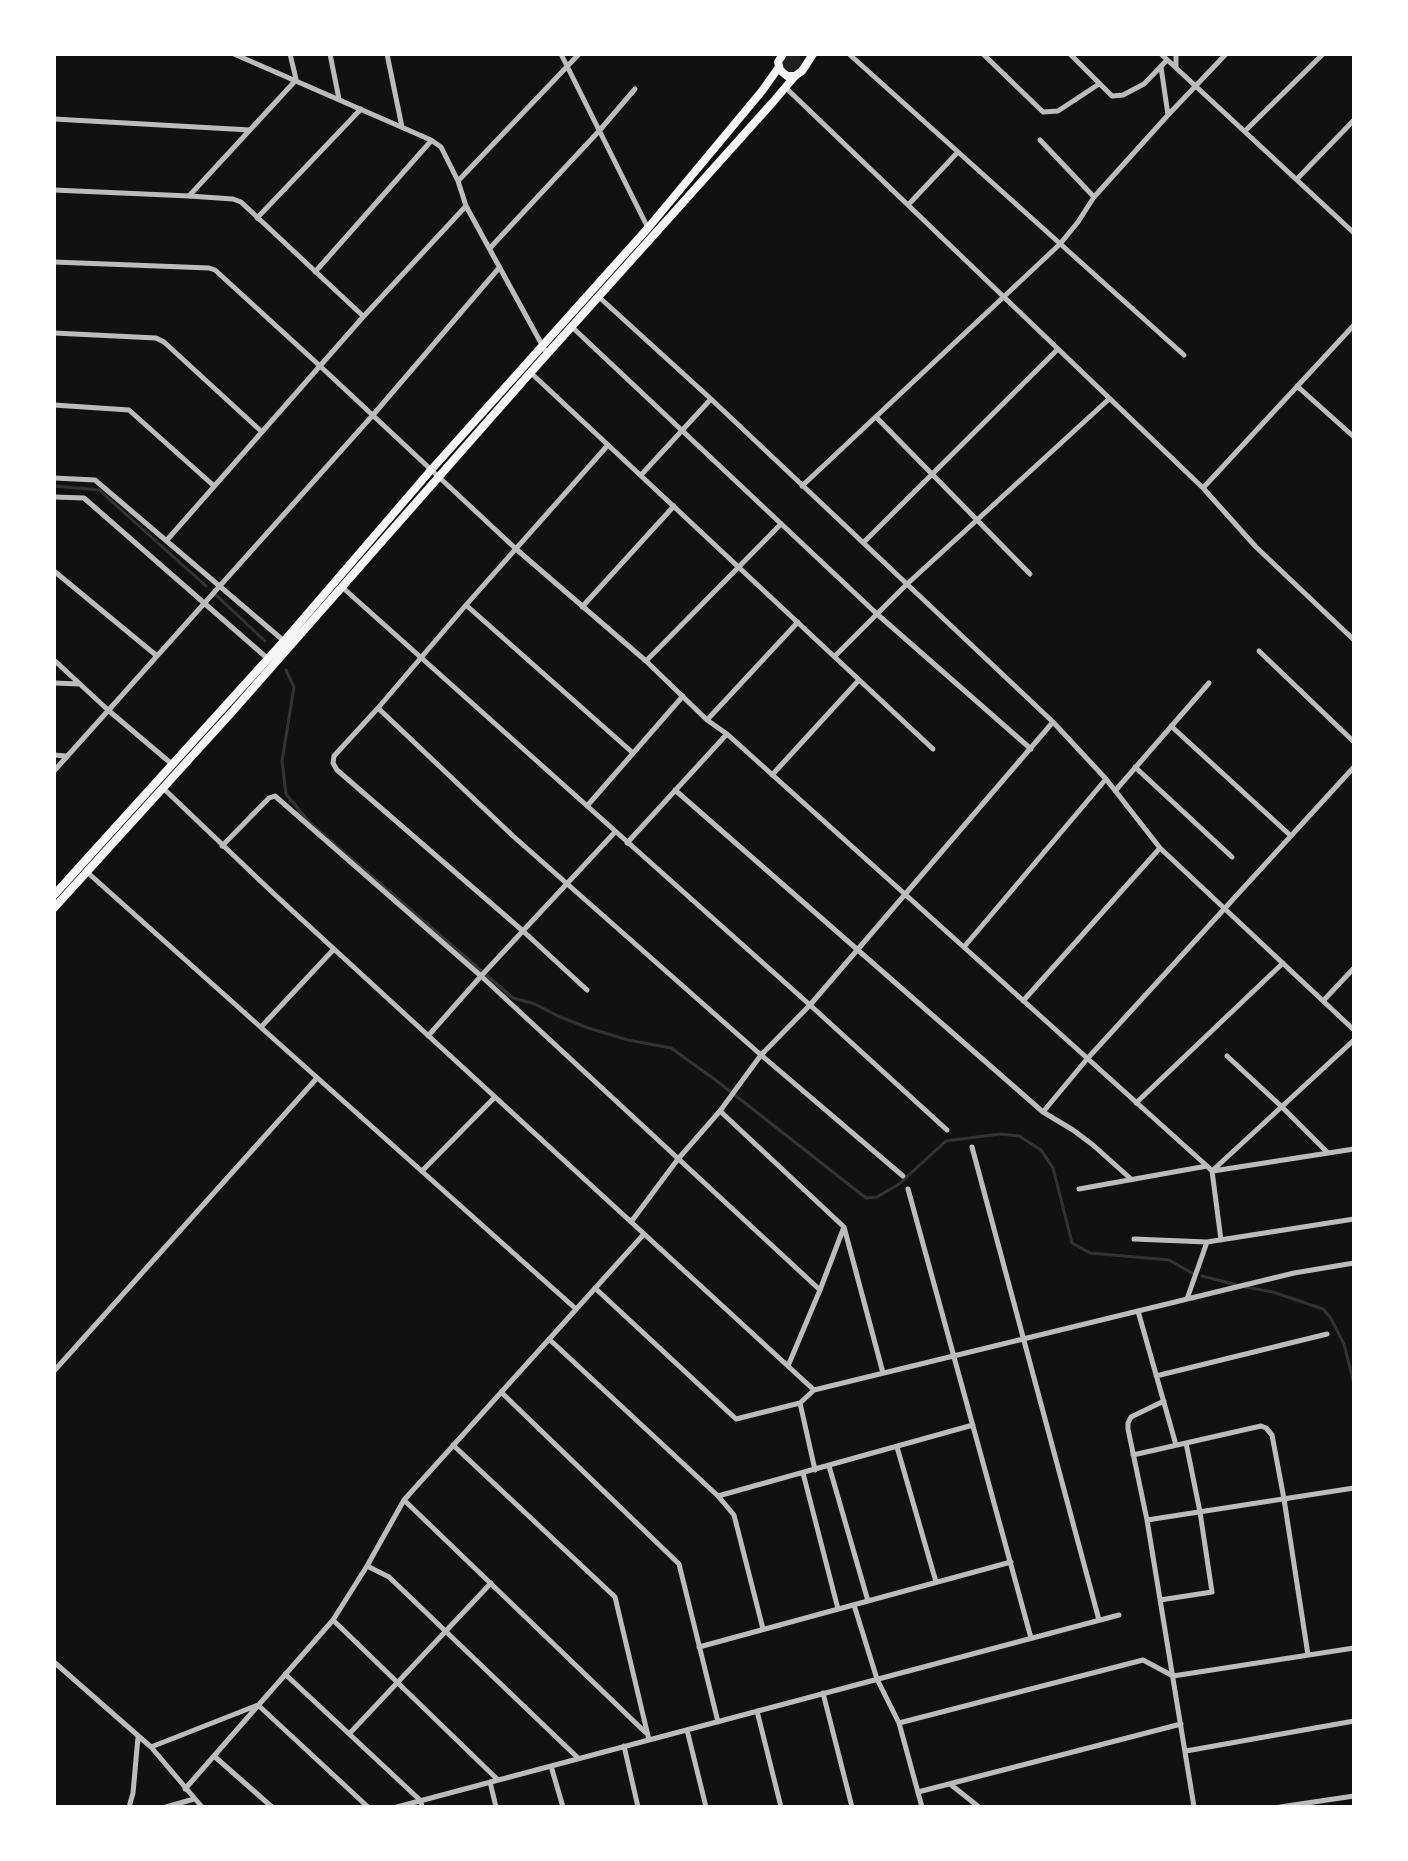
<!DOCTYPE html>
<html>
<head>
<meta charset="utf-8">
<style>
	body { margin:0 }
	#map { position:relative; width:1408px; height:1861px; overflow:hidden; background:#111; font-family:Lato,sans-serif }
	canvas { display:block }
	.frame { position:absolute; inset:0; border:56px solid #fff; pointer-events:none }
</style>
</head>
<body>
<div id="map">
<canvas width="1408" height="1861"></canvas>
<div class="frame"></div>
</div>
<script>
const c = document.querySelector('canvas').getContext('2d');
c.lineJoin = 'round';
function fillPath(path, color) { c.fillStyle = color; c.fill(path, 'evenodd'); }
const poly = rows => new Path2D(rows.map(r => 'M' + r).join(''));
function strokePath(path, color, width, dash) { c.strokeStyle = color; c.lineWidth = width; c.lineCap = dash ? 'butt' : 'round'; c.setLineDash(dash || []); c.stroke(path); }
fillPath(poly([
	'782 63a10 10 0 1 1 20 0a10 10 0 1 1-20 0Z'
]), '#202020');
strokePath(poly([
	[54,486,99,490,206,586],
	[216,595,265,641],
	[286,670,294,687,282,761,286,794,310,823,513,998,535,1004,558,1016,588,1028,628,1040,671,1048,717,1081,866,1198,877,1197,899,1184,946,1141,1000,1134,1019,1136,1041,1150,1053,1168,1072,1243,1090,1253,1169,1260,1192,1273],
	[1202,1276,1237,1285],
	[1245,1287,1273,1292,1323,1309,1330,1317,1344,1344,1354,1384]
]), '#333', 3);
strokePath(poly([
	[234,54,431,140,441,147,458,181,466,206,547,354],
	[290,54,296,79],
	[330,54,339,99],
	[387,54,402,127],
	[561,54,648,228],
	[849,54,1184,355],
	[983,54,1043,112,1058,111,1099,84],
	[1070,54,1112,96,1123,95,1144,84,1167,60],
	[1161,54,1354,233],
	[1176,54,1176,67],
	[1161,67,1168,115],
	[786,88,1203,488,1256,547,1354,640],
	[54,119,250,130],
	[1245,131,1323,54],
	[1040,140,1094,197],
	[1297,179,1354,120],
	[458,181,579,54],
	[54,190,189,196,233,199,241,202,363,316],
	[189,196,296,80],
	[908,205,958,152],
	[257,218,361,109],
	[490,248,599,131,635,89],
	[54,262,209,268,215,270,320,366,516,549,646,661,707,720,727,734,1207,1166,1212,1171,1221,1240],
	[315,272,431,141],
	[599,297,711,399,1053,722,1106,779,1160,848,1354,1030],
	[572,327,877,614,1031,749],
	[54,333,156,338,164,342,262,432],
	[530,372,933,749],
	[1297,386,1354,437],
	[54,405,129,410,214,486],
	[876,417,1030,574],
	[641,475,711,399],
	[54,478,95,480,284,641],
	[802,486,1060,244,1078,222,1094,197,1168,115,1226,54],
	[1203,488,1354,325],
	[54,497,84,498,267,658],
	[167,540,363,317,466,206],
	[864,542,1058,349],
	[54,571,157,656],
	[342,587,810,1005,947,1130],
	[466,605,633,753],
	[582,607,674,506],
	[1259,651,1354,742],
	[835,656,906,585,1109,399],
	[54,660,108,710,173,765],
	[646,661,781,524],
	[54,683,79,684],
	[378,708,513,836,761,1055,903,1176],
	[707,720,798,622],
	[1171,726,1291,836],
	[54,755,66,756],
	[1135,767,1232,857],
	[54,771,373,415,499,268],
	[772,775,859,680],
	[163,788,273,893,814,1390],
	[675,790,1043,1112,1073,1130,1093,1145,1131,1179],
	[1115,791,1209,683],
	[587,806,683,696],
	[627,843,727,734],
	[222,846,269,798,275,796,481,976,820,1290],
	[87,872,576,1309],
	[964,947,1106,779],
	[587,990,523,931,337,770,333,763,334,756,378,708,466,605,608,445],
	[1023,1001,1160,848],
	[1323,1001,1354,968],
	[261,1027,334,949],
	[428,1036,481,976,615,832],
	[1227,1056,1282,1107,1328,1153],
	[1136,1103,1283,963],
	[720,1111,844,1227,883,1373],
	[1043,1112,1087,1059,1354,767],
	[972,1147,1099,1620],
	[422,1171,495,1097],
	[1212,1171,1354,1040],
	[1213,1171,1354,1149],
	[908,1189,1031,1638],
	[1079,1189,1207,1166],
	[631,1222,678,1159,720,1111,761,1055,810,1005,1053,722],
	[1134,1239,1207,1242,1354,1219],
	[595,1288,736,1419,800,1403,814,1390,1294,1273,1354,1263],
	[1187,1299,1207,1242],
	[1138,1311,1176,1445],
	[549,1339,718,1496,734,1515,763,1629],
	[788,1366,820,1290,844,1227],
	[54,1371,317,1078],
	[1156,1376,1327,1334],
	[501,1392,679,1564,718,1722],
	[1164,1401,1131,1417,1128,1423,1128,1429,1147,1520,1194,1807],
	[800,1403,815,1470],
	[453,1445,615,1597,649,1740],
	[897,1447,936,1582],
	[1133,1455,1261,1426,1266,1428,1272,1435,1284,1499,1308,1655],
	[829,1466,868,1601],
	[803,1473,838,1609],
	[718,1496,973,1425],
	[404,1500,645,1732],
	[1147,1520,1354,1488],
	[367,1566,389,1577,578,1758],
	[1160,1600,1212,1592,1200,1512,1186,1443],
	[854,1605,877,1679,899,1723,922,1807],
	[333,1620,497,1779],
	[699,1647,1011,1562],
	[54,1662,151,1747,202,1807],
	[285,1674,421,1801,422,1807],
	[823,1693,852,1807],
	[757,1711,781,1807],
	[899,1723,1143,1660,1173,1676,1354,1648],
	[687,1730,706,1807],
	[350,1733,491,1583],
	[624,1746,638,1807],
	[151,1747,258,1705,368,1807],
	[1186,1751,1354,1721],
	[214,1756,272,1807],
	[551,1766,563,1807],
	[490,1782,496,1807],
	[950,1784,979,1807],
	[185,1789,333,1620,367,1566,404,1500,644,1234],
	[918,1792,1181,1724],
	[129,1807,133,1793,138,1737],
	[166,1807,194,1799],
	[397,1807,1119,1615],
	[1280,1807,1354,1796]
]), '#bcbcbc', 5);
strokePath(poly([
	[783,54,778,62,780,70,787,76,795,76],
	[54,895,284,641,431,470,648,228,762,91,779,67],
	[54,908,232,712,531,372,773,102,795,76,802,71,813,54]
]), '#f5f5f5', 8);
</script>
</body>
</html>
